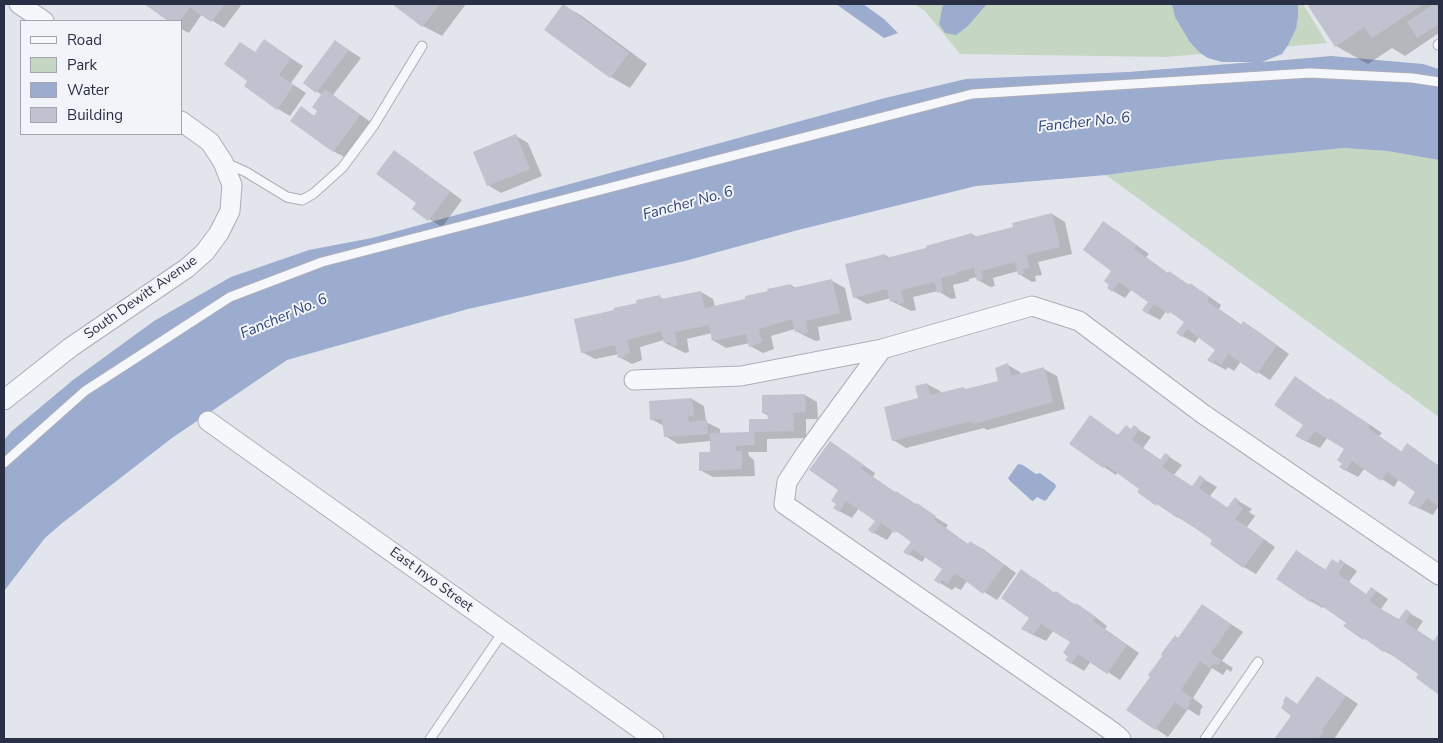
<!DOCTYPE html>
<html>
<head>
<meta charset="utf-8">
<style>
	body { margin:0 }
	#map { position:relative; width:1443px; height:743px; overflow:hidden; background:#e3e5ec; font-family:"Nunito Sans",sans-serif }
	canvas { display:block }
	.frame { position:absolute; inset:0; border:5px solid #292f45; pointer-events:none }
	.legend { position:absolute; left:20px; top:20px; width:162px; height:115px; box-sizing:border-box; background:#f3f4f9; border:1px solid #a2a5b1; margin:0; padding:6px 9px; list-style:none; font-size:15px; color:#292f45 }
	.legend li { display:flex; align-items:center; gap:10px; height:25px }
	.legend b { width:25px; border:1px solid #a2a5b1 }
</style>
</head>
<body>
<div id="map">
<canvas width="1443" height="743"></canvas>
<div class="frame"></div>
<ul class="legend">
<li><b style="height:6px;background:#f6f7fa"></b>Road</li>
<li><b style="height:14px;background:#c5d6c3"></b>Park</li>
<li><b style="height:14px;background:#9cacce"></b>Water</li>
<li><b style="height:14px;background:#c0c3cf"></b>Building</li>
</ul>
</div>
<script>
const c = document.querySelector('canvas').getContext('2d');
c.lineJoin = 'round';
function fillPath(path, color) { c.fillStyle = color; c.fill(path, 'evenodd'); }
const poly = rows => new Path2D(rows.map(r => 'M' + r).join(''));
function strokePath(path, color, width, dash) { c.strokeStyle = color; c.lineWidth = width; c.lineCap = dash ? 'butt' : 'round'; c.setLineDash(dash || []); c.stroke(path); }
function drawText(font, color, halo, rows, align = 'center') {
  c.font = font + ' "Nunito Sans",sans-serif'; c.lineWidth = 4; c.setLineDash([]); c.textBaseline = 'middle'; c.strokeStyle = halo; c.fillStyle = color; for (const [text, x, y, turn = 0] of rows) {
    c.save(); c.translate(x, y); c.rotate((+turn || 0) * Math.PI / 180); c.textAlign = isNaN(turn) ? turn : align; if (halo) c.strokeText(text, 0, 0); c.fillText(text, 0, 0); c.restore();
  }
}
fillPath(poly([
	[914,4,1303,4,1327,43,1166,57,960,54,925,11],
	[1344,148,1387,151,1439,160,1439,417,1106,175,1220,160]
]), '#c5d6c3');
fillPath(poly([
	[836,4,863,4,884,19,898,33,884,38],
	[943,4,987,4,968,26,956,35,945,33,939,24],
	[1172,4,1298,4,1298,16,1296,29,1288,45,1282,54,1262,62,1331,56,1423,64,1439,69,1439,160,1387,151,1344,148,1220,160,1106,175,976,186,798,230,685,261,468,309,287,360,172,438,61,524,45,538,4,591,4,440,12,431,73,380,154,321,231,277,309,250,372,238,885,98,966,79,1128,72,1254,62,1222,62,1208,58,1200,53,1190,42,1175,17],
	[1018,464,1023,465,1036,474,1040,473,1055,484,1056,487,1047,499,1045,501,1037,497,1033,501,1031,500,1010,481,1008,478]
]), '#9cacce');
fillPath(poly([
	[146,4,242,4,224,28,202,14,189,33,181,29,181,21,170,21],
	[394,4,466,4,442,36,423,26],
	[1313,4,1439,4,1439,33,1405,56,1392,48,1368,64,1336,46,1309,6],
	[563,5,582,16,647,64,630,88,611,77,546,29],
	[265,41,303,66,291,83,306,93,290,116,278,109,249,81,241,43,256,53],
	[336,42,361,58,333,95,372,123,346,158,333,151,301,108,315,116,319,111,322,95,305,83],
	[516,136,528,143,542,176,501,193,488,185,475,153],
	[394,152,406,159,462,200,442,227,413,209,418,203],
	[1052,214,1065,222,1072,254,1038,262,1042,275,1035,276,1036,281,1032,282,1019,274,1018,271,993,278,995,286,990,287,978,280,977,277,969,279,969,281,953,285,956,298,951,299,938,291,913,297,916,310,911,311,891,301,891,298,867,304,854,297,885,255,891,258,928,249,972,234,977,237,1014,228],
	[1116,230,1149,254,1146,257,1169,274,1203,292,1221,305,1219,309,1242,325,1244,323,1256,330,1289,354,1270,380,1241,361,1234,371,1228,367,1226,370,1213,363,1217,349,1199,337,1195,343,1182,336,1186,322,1167,310,1160,320,1147,313,1149,301,1132,289,1125,298,1108,288,1113,270],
	[832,281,845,288,852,320,818,327,820,340,816,341,809,338,796,331,795,329,771,336,774,349,763,353,750,346,750,343,726,348,714,341,712,333,687,339,689,352,685,353,665,343,664,340,640,347,642,360,632,364,619,357,619,354,595,359,582,352,615,311,660,297,665,300,701,292,713,299,715,307,747,300,791,285,796,288],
	[1008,365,1020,372,1021,375,1044,369,1057,376,1065,409,987,430,984,428,906,448,893,440,919,399,927,384,940,391,941,394,964,388,967,390,1000,382],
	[805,395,817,402,818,419,806,419,806,438,767,439,767,452,748,452,749,456,754,460,755,476,713,477,700,470,712,453,711,441,678,444,665,436,664,426,651,419,692,399,704,406,706,422,720,429,720,434,751,434,769,420,769,416,763,413],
	[1330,401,1363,420,1382,433,1379,436,1402,452,1408,445,1439,466,1439,505,1433,515,1414,506,1417,492,1399,479,1394,487,1365,468,1358,477,1345,470,1344,464,1346,449,1327,438,1320,448,1301,439],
	[1090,417,1119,436,1132,430,1134,427,1151,437,1143,448,1161,460,1165,454,1182,465,1174,475,1193,487,1200,477,1217,487,1210,496,1228,508,1235,499,1252,509,1249,512,1255,516,1247,527,1275,547,1256,574,1244,567,1214,540,1138,492,1141,488,1118,472,1116,475,1104,467,1071,443],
	[830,443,875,473,873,477,896,493,948,525,946,528,969,545,970,542,983,549,1016,573,997,600,967,581,961,590,955,587,952,590,940,583,944,569,926,556,922,562,905,552,912,541,894,530,887,540,874,533,870,530,876,521,859,508,852,518,839,511,838,504,840,490],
	[1296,551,1326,570,1338,564,1341,561,1353,568,1357,571,1349,582,1367,595,1372,588,1388,599,1381,609,1400,620,1406,611,1423,621,1417,630,1435,642,1439,636,1439,693,1418,678,1420,674,1397,658,1384,651,1345,626,1348,622,1324,606,1323,608,1310,601,1278,578],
	[1034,578,1056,594,1089,612,1107,626,1105,629,1139,653,1120,680,1091,661,1084,671,1071,663,1070,657,1072,642,1053,631,1046,641,1027,632,1030,618],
	[1202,605,1243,632,1222,661,1233,668,1231,672,1227,669,1223,675,1212,668,1193,698,1203,706,1200,711,1201,712,1199,716,1188,709,1168,737,1128,710],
	[1318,677,1358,704,1334,739,1275,739,1293,715,1287,698,1298,705]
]), '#0003');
fillPath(poly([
	[144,4,225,4,211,22,190,7,180,21,168,21],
	[392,4,440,4,422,27],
	[563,4,629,53,610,78,544,30],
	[1311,4,1423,4,1372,38,1364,27,1335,47,1308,6],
	[1434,4,1439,4,1439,24,1417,38,1407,22],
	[264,39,291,58,279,75,294,85,277,110,244,86,247,81,224,64,240,42,255,52],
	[335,40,349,50,316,93,303,83],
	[325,89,360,115,333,152,290,121,301,106,314,116,317,111,312,107],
	[516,134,530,169,487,186,473,152],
	[394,150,450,192,428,221,412,209,416,203,376,174],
	[1052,213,1060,247,1026,255,1030,268,1023,269,1024,274,1018,275,1015,262,981,271,983,279,977,281,974,268,957,272,957,274,941,278,943,291,937,293,935,282,901,290,904,303,898,304,897,300,890,302,887,289,853,298,845,264,885,254,886,258,926,248,926,246,972,233,973,237,1013,227,1012,223],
	[1103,221,1137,245,1134,249,1168,273,1169,271,1189,285,1190,283,1210,297,1207,301,1241,325,1243,321,1277,345,1257,374,1228,354,1221,365,1215,360,1213,364,1207,360,1215,350,1187,329,1182,337,1176,333,1184,322,1170,312,1168,314,1154,304,1147,314,1142,310,1148,302,1119,282,1112,292,1107,288,1109,285,1104,281,1111,271,1083,250],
	[832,279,840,313,806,321,808,333,802,335,801,331,795,332,792,319,759,329,762,342,749,347,746,334,712,341,709,325,675,332,677,345,671,346,670,342,664,343,661,331,627,340,630,353,624,354,625,357,618,358,615,345,581,353,574,319,614,310,614,308,637,303,636,300,660,295,661,299,701,291,705,308,745,299,745,296,768,291,767,289,791,284,792,288],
	[1008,363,1011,376,1044,367,1053,402,973,424,972,421,892,441,884,407,918,398,915,386,927,383,930,395,964,387,965,389,998,381,995,368],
	[1295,376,1329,400,1330,398,1370,425,1368,428,1401,452,1407,443,1439,466,1439,507,1427,498,1419,509,1414,505,1413,507,1408,503,1415,492,1387,472,1381,481,1352,461,1345,471,1339,467,1342,464,1337,460,1344,449,1315,431,1307,442,1295,436,1303,425,1274,405],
	[805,394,806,412,793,413,794,431,754,432,755,445,736,446,736,451,742,451,742,469,699,471,699,452,710,452,710,433,749,432,749,419,768,419,767,413,762,413,762,395],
	[692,398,694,416,688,416,689,422,707,420,708,434,664,437,662,419,650,420,649,401],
	[1090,415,1118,435,1126,425,1131,429,1134,425,1139,429,1132,440,1160,460,1165,453,1170,456,1162,467,1192,486,1200,475,1205,479,1199,488,1227,508,1235,497,1240,501,1237,504,1243,508,1235,519,1264,539,1243,568,1210,544,1212,540,1178,516,1177,518,1157,504,1156,506,1137,492,1139,489,1106,465,1103,468,1069,444],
	[830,441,864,465,861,469,895,492,896,491,916,504,917,503,936,516,934,520,968,544,970,541,1004,565,983,594,955,573,948,584,942,580,939,584,934,580,942,569,913,549,909,556,903,552,911,542,896,531,895,533,881,523,873,534,868,530,875,521,846,501,839,512,833,508,836,504,831,501,838,490,809,470],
	[1296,550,1325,570,1332,559,1338,563,1340,559,1345,563,1338,574,1366,594,1371,587,1377,591,1369,601,1398,620,1406,609,1411,613,1405,622,1433,642,1439,633,1439,695,1416,678,1418,674,1385,650,1383,652,1364,638,1363,640,1343,626,1346,623,1312,599,1310,602,1276,579],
	[1021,569,1054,593,1056,591,1075,605,1076,603,1096,617,1093,621,1127,645,1107,674,1078,654,1071,664,1065,660,1068,657,1063,653,1070,642,1041,624,1033,635,1021,629,1029,618,1001,598],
	[1202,604,1231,624,1211,653,1221,660,1218,665,1214,663,1210,668,1200,661,1181,690,1192,698,1188,703,1190,704,1186,710,1175,702,1155,730,1126,710,1150,677,1148,675,1162,656,1161,654,1175,635,1178,638],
	[1317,676,1346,696,1322,730,1324,731,1318,739,1274,739,1291,716,1281,708,1284,703,1283,701,1286,696,1297,704]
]), '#c0c3cf');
const service = poly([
	[1438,45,1439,44],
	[226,163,246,172,287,197,302,200,313,194,342,168,374,125,422,46],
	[4,463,85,391,230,297,322,262,972,94,1310,73,1412,78,1439,82],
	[430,739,503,632],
	[1205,739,1258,662]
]);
const minor = poly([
	[19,4,44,21],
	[882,349,806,453,787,482,784,504,1113,732,1121,739],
	[634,380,741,376,882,349,1032,306,1079,321,1203,414,1439,575],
	[4,400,71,347,187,268,205,252,219,233,230,211,232,185,223,162,210,142,181,121],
	[208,421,654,739]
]);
strokePath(service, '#abaeba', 11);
strokePath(minor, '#abaeba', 21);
strokePath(service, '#f6f7fa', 9);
strokePath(minor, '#f6f7fa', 19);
drawText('14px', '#292f45', '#f3f4f9', [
	["South Dewitt Avenue",141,298,-35],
	["East Inyo Street",431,580,36]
]);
drawText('italic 15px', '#30457c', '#f3f4f9', [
	["Fancher No. 6",1084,123,-6],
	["Fancher No. 6",688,204,-15],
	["Fancher No. 6",284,317,-23]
]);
</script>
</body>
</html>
